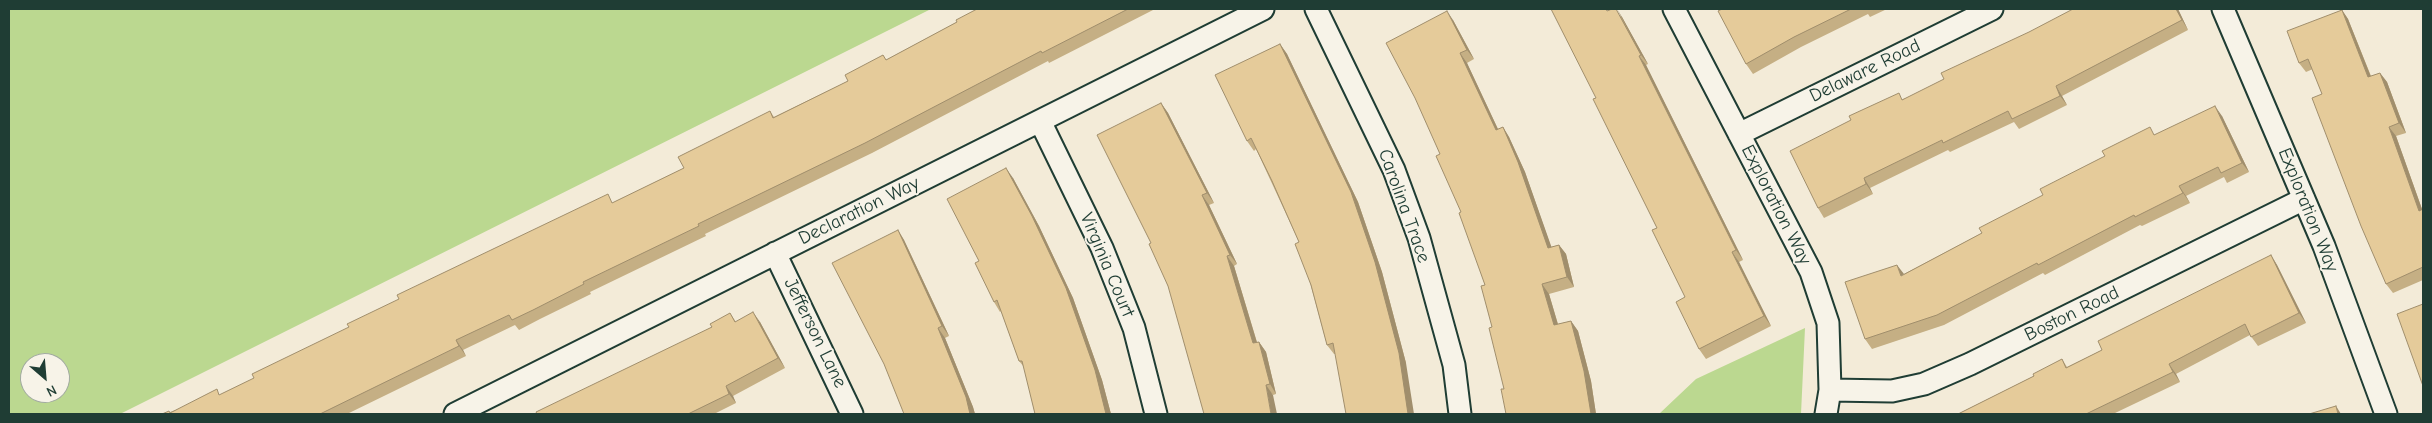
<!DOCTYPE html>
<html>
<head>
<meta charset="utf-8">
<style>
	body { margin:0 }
	#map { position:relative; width:2432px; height:423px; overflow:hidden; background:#f3ebd8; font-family:"Comic Neue",sans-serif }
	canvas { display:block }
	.frame { position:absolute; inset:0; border:10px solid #1f3d34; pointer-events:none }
	.north { position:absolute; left:20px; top:353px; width:50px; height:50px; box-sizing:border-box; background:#f7f3e8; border:1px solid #a1aaa0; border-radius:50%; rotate:153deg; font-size:14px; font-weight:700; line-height:20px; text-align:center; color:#1f3d34 }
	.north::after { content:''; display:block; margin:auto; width:18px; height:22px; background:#1f3d34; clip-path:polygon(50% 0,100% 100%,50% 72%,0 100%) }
</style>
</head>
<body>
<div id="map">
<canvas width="2432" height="423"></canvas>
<div class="frame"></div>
<div class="north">N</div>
</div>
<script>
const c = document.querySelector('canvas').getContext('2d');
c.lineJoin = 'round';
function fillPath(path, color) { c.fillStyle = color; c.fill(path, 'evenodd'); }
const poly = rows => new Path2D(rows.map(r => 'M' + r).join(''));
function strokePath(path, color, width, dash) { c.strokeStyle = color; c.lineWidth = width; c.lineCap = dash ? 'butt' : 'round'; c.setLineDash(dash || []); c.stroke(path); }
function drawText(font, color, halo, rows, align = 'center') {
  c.font = font + ' "Comic Neue",sans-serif'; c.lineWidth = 4; c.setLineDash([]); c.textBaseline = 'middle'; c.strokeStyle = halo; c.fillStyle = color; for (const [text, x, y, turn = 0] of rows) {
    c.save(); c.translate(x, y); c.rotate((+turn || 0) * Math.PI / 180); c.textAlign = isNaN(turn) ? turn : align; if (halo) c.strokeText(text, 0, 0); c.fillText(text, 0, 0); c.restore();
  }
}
fillPath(poly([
	[9,9,931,9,120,414,9,414],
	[30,363,60,363,60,393,30,393],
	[1805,328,1801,414,1659,414,1696,379]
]), '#bbd890');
const minor = poly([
	[1316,9,1394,170,1419,238,1454,365,1460,414],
	[1674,9,1811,272,1828,323,1830,390,1826,414],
	[2223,9,2324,246,2386,414],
	[1040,121,1102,248,1134,328,1156,414],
	[1739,134,1992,9],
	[775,253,852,414],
	[1830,390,1892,391,1924,384,1970,364,2304,199],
	[455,414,1263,9]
]);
strokePath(minor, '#1f3d34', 25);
strokePath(minor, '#f7f3e8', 21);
fillPath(poly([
	[977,9,1155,9,1049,63,1048,61,872,153,705,234,706,236,590,292,591,294,540,319,519,330,515,325,463,350,466,356,347,414,162,414,170,412,220,395,684,168,770,111,774,117,848,81,883,55,886,60,957,22],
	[1722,9,1887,9,1870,17,1868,14,1801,47,1753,74,1746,64],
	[2178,9,2188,30,2062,96,2067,105,2019,129,2014,122,1950,152,1948,150,1870,188,1873,194,1824,218,1818,208,1903,99],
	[1609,10,1622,17,1648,64,1646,65,1743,260,1739,262,1771,326,1706,359,1699,349,1685,297,1657,228,1596,98],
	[2342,10,2348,19,2371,76,2380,73,2387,82,2406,133,2396,136,2422,209,2423,210,2423,280,2393,293,2386,284,2322,94,2313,69,2306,72,2299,63],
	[1453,20,1474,59,1467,63,1498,129,1503,127,1509,137,1525,172,1551,247,1559,245,1566,254,1574,287,1549,294,1558,324,1571,321,1578,331,1591,381,1596,414,1506,414,1504,389,1485,285,1461,212,1440,154],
	[1280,44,1287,54,1358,202,1382,272,1406,363,1335,354,1334,354,1327,345,1299,242,1256,149,1254,151,1247,141],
	[1161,103,1168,113,1214,203,1209,205,1237,264,1234,266,1257,342,1259,342,1266,352,1276,394,1273,395,1168,286,1151,243],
	[2222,116,2249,172,2227,183,2224,177,2186,196,2190,203,2142,226,2140,225,2045,275,2043,273,1944,325,1872,349,1865,339,1904,274,1982,233,2155,135],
	[1013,178,1039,226,1073,298,1102,380,1111,414,1035,414,1024,367,1019,361,1001,311,1000,312,994,302,979,261],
	[898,230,904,240,949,336,945,338,973,407,975,414,904,414],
	[2271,255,2277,265,2306,323,2258,346,2250,335,2176,374,2180,382,2113,414,1958,414,2034,376,2062,359,2067,367,2102,350],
	[730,313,736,322,760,322,785,368,733,396,736,403,714,414,537,414,712,327]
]), '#c5af84');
fillPath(poly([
	[1617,9,1622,17,1648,64,1641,55],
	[2176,9,2178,9,2188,30,2182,20],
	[2342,10,2348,19,2375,87,2368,77],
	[1447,11,1453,20,1474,59,1467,50],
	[1280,44,1287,54,1358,202,1382,272,1406,363,1414,414,1408,414],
	[1460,53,1467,63,1503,140,1496,130],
	[1639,56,1646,65,1743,260,1736,250],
	[2380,73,2387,82,2406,133,2399,123],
	[2056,86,2062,96,2067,105,2060,96],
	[1161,103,1168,113,1214,203,1207,193],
	[2215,106,2222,116,2249,172,2242,163],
	[1503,127,1509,137,1525,172,1555,257,1548,248],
	[2389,127,2396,136,2423,212,2419,211],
	[1006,168,1013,178,1039,226,1073,298,1102,380,1111,414,1106,414],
	[1864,178,1870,188,1873,194,1866,184],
	[2179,186,2186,196,2190,203,2183,193],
	[1202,195,1209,205,1237,264,1230,255],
	[898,230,904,240,949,336,942,326],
	[1559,245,1566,254,1574,287,1567,277],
	[1732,252,1739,262,1771,326,1764,316],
	[2271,255,2277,265,2306,323,2299,313],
	[1227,256,1234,266,1260,353,1253,343],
	[1897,265,1904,274,1901,276],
	[1542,284,1549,294,1561,335,1554,325],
	[753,312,760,322,785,368,778,358],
	[1571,321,1578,331,1591,381,1596,414,1591,414],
	[938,328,945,338,973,407,975,414,970,414],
	[456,340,463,350,466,356,459,346],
	[1259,342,1266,352,1276,394,1270,384],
	[2169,364,2176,374,2180,382,2173,372],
	[1266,385,1273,395,1277,414,1271,414],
	[726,386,733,396,736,403,729,394],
	[2336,406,2341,414,2338,414]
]), '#a08e6c');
const building = poly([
	[977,9,1128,9,1042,53,1041,51,865,143,698,224,699,226,583,282,584,284,533,310,512,320,509,315,456,340,459,346,320,414,162,414,169,411,170,413,217,389,219,395,254,378,252,374,349,327,347,324,399,299,397,295,608,194,612,203,684,168,678,157,770,111,773,118,848,81,845,75,883,55,886,60,957,22,956,20,977,9],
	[1551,9,1606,9,1607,11,1612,9,1616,9,1641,55,1639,56,1736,250,1732,252,1764,316,1699,349,1676,302,1685,297,1652,230,1657,228,1593,99,1596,98,1551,9],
	[1722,9,1851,9,1794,37,1746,64,1718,11,1722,9],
	[2073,9,2176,9,2182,20,2056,86,2060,96,2012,119,2008,111,1943,143,1942,140,1864,178,1866,184,1818,208,1790,151,1851,120,1849,116,1899,93,1902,100,1944,79,1941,73,2029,32,2073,9],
	[2342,10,2368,77,2380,73,2399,123,2389,127,2419,211,2423,209,2423,267,2386,284,2361,226,2312,98,2322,94,2308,59,2299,63,2287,31,2342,10],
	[1447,11,1467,50,1460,53,1496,130,1503,127,1518,162,1548,248,1559,245,1567,277,1542,284,1554,325,1571,321,1584,371,1591,414,1506,414,1501,389,1504,389,1489,328,1492,327,1481,286,1485,285,1459,213,1461,212,1436,156,1440,154,1415,98,1386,43,1447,11],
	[1280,44,1351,192,1375,262,1399,353,1408,414,1346,414,1333,343,1327,345,1311,285,1295,244,1299,242,1272,181,1251,138,1247,141,1215,75,1280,44],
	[1161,103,1207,193,1202,195,1230,255,1227,256,1253,343,1259,342,1270,384,1266,385,1271,414,1204,414,1168,286,1149,244,1151,243,1097,135,1161,103],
	[2215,106,2242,163,2221,173,2218,167,2179,186,2183,193,2135,217,2134,215,2038,265,2037,263,1937,315,1865,339,1845,282,1897,265,1901,276,1982,233,1979,228,2043,195,2040,189,2105,156,2102,151,2150,127,2154,135,2215,106],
	[1006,168,1032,216,1066,288,1095,370,1106,414,1035,414,1022,361,1019,361,997,300,994,302,975,263,979,261,947,199,1006,168],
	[898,230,942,326,938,328,966,397,970,414,904,414,884,364,832,263,898,230],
	[2271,255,2299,313,2251,337,2245,324,2169,364,2173,372,2086,414,1958,414,2034,376,2033,374,2062,359,2066,368,2102,350,2098,341,2271,255],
	[2423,304,2423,386,2397,314,2423,304],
	[753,312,778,358,726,386,729,394,688,414,537,414,536,412,712,327,710,324,730,313,735,322,753,312],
	[2336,406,2338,414,2309,414,2336,406]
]);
fillPath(building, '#e5cb9a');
strokePath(building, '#a08e6c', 1);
drawText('19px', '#1f3d34', '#f7f3e8', [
	["Delaware Road",1865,71,-26],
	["Exploration Way",1776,205,63],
	["Carolina Trace",1404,206,70],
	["Exploration Way",2308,210,68],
	["Declaration Way",859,211,-26],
	["Virginia Court",1107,265,67],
	["Boston Road",2072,314,-26],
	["Jefferson Lane",815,333,64]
]);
</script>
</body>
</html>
